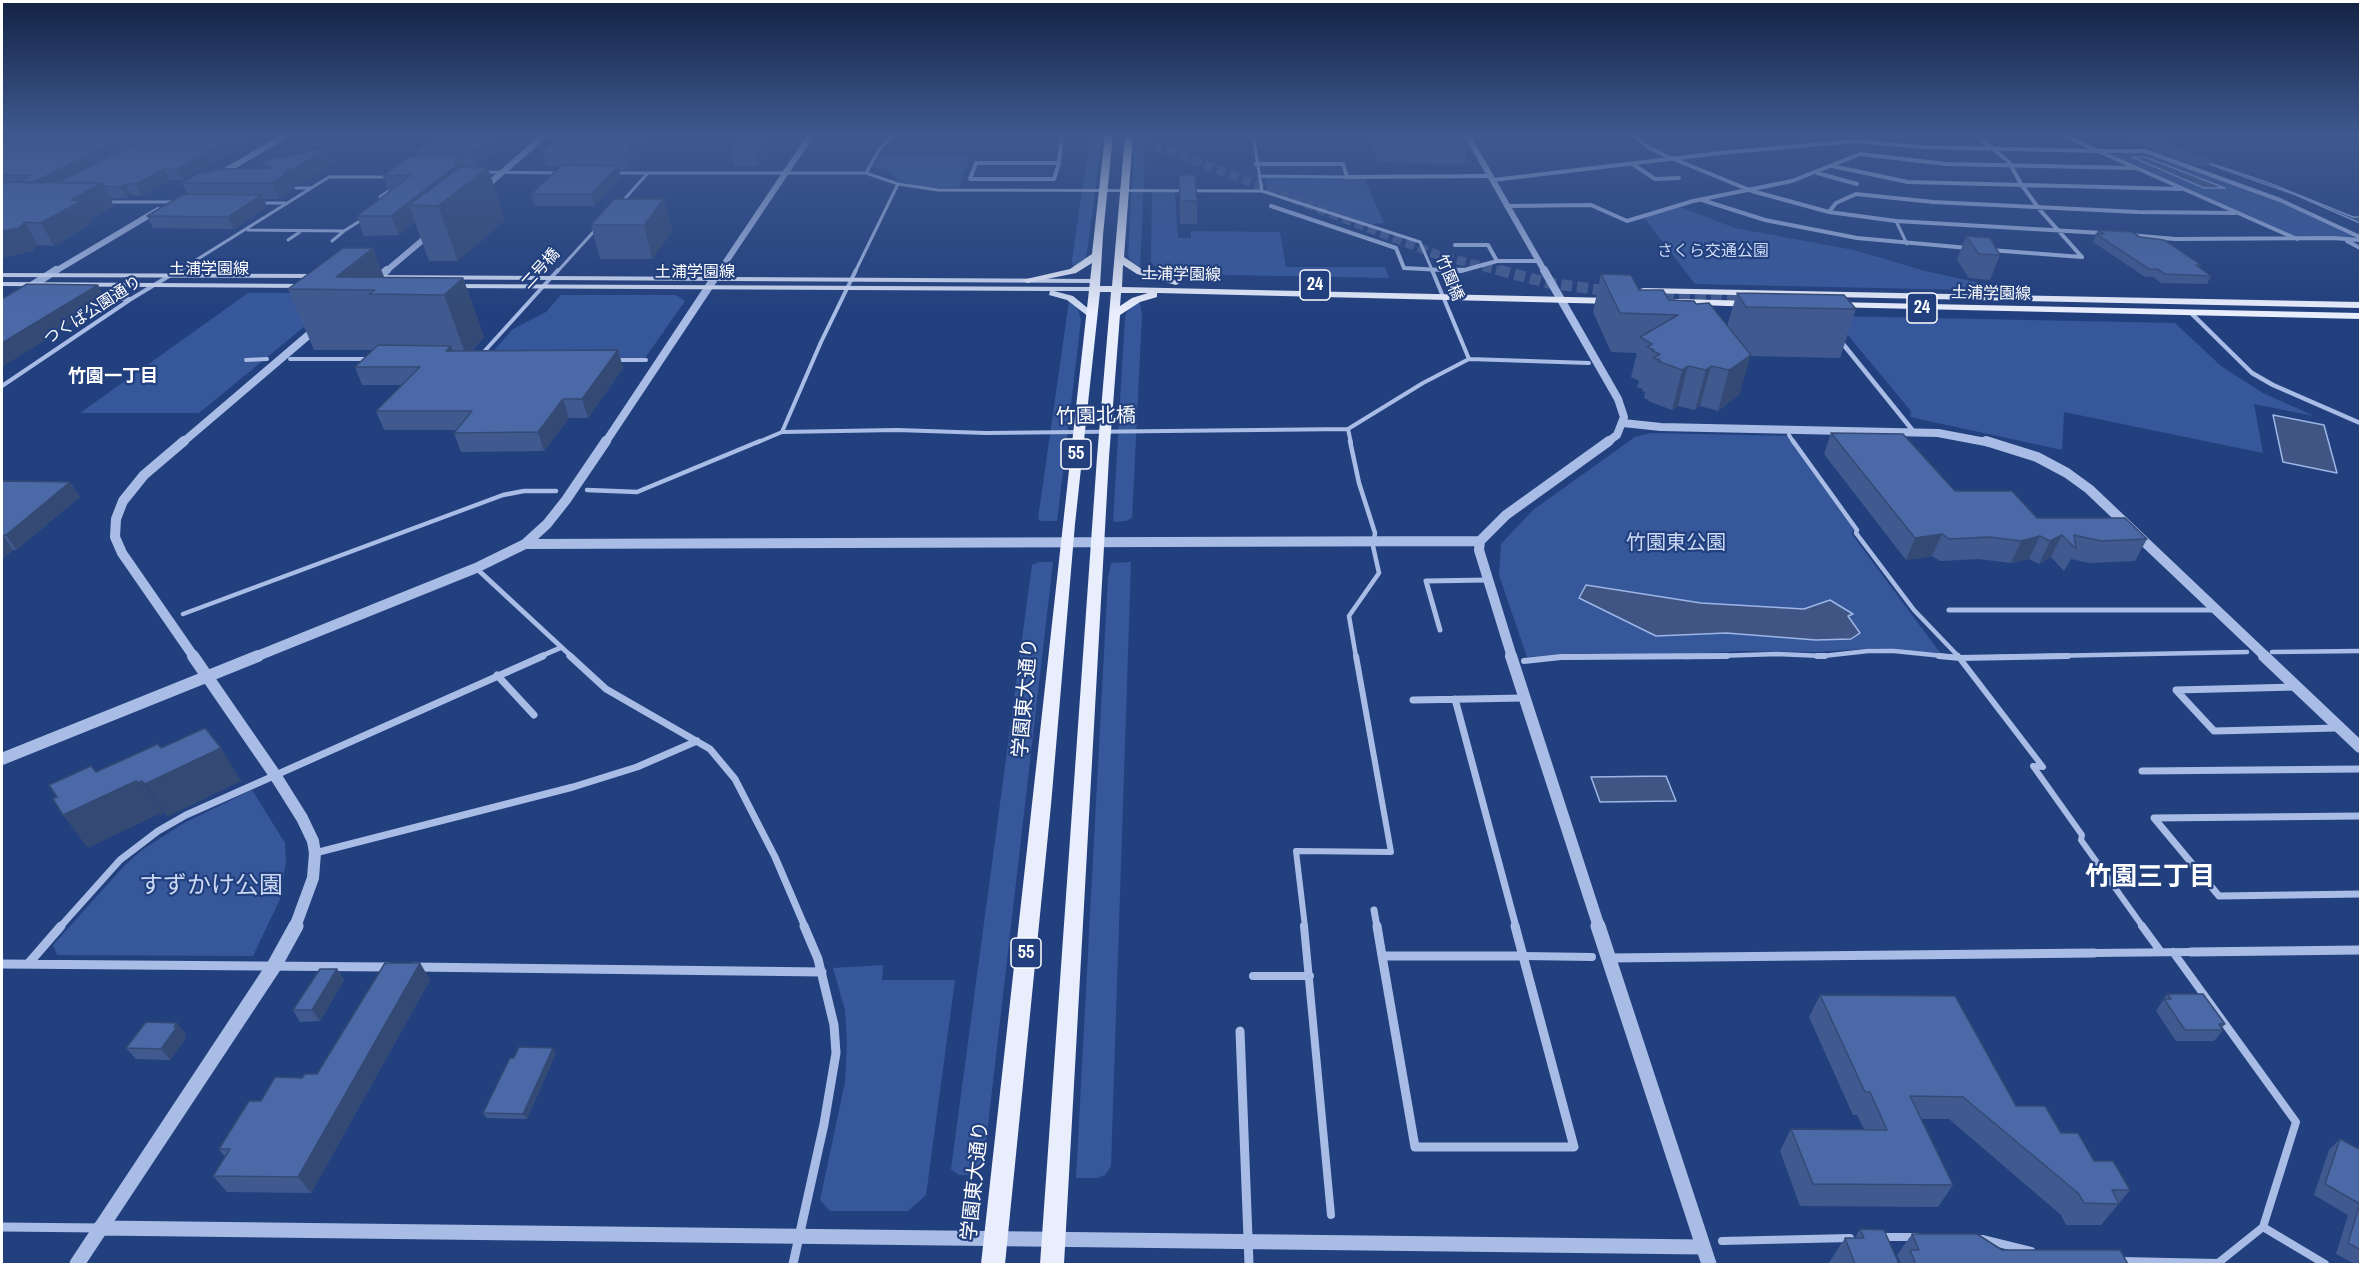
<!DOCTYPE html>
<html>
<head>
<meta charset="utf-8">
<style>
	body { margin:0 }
	#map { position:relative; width:2362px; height:1266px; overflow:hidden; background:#23407e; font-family:"Archivo Narrow",sans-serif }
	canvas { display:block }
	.frame { position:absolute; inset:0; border:3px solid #fff; pointer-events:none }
</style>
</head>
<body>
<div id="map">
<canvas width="2362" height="1266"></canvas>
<div class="frame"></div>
</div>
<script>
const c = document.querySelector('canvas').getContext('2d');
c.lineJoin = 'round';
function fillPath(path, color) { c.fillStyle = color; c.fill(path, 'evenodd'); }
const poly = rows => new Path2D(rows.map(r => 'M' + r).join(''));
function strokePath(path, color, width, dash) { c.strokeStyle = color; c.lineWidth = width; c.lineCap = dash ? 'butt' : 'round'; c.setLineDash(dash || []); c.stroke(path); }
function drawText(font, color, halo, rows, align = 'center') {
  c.font = font + ' "Archivo Narrow","Noto Sans JP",sans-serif'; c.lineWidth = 4.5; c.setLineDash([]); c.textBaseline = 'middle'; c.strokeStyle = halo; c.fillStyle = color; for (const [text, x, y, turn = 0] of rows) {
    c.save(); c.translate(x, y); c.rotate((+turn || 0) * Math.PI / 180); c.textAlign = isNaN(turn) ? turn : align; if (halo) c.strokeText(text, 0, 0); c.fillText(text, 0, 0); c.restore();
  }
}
fillPath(poly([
	[1090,135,1101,135,1096,185,1086,259,1073,269,1072,260],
	[1135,135,1146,135,1140,270,1132,264,1128,255],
	[2109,153,2149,154,2271,197,2358,237,2295,236],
	[880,155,971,155,959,188,923,187,897,181,898,179,886,169,872,168],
	[1265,177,1364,178,1384,223,1371,224,1267,190],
	[1152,192,1175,192,1178,238,1191,238,1191,231,1280,232,1286,267,1385,267,1389,278,1176,274,1159,270,1151,262],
	[1680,207,1735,228,1854,250,1925,271,2016,291,1695,284,1643,216],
	[248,293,332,293,338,299,199,413,80,413],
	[561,295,676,295,685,301,645,358,488,357,513,329,546,312],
	[1069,301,1078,309,1081,320,1057,521,1041,521,1038,519],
	[1137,303,1140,303,1142,315,1132,518,1126,521,1113,522,1125,317,1127,311],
	[1832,316,2175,323,2221,366,2241,379,2263,393,2314,416,2254,404,2263,453,2064,412,2062,450,1910,417,1911,411],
	[1651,433,1787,436,1854,530,1851,533,1941,654,1876,648,1817,652,1741,651,1665,655,1578,653,1527,657,1499,575,1501,544,1533,510,1635,437],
	[1039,562,1053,562,985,1151,979,1175,959,1175,951,1169,1032,565],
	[1131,562,1111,1166,1105,1175,1098,1178,1076,1178,1108,578,1111,563],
	[252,790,285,843,286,861,280,899,253,956,57,955,53,945,124,866,142,850,184,823],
	[883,965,882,980,955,980,926,1195,908,1211,830,1211,820,1200,845,1082,847,1042,845,1010,833,968]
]), '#36589b');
const water = poly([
	[2127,135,2269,183,2353,217,2360,217,2360,223,2296,195,2127,135],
	[2132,157,2145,157,2225,188,2204,188,2132,157],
	[2273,415,2324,425,2337,473,2283,462,2273,415],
	[1586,585,1701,603,1804,609,1830,600,1853,614,1848,616,1860,633,1851,639,1816,640,1726,633,1656,636,1579,598,1586,585],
	[1666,776,1676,801,1600,802,1591,777,1666,776]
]);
fillPath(water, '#405583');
strokePath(water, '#9cb6e7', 1.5);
fillPath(poly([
	[2122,135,2146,135,2208,158,2211,162,2208,166,2196,166,2124,138,2122,135]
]), '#405583');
strokePath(poly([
	[1129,135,1438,255,1504,272]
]), '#445d91', 9, [9, 4.5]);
strokePath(poly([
	[1499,270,1548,283,1617,292],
	[1647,294,1755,298]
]), '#445d91', 11, [11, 5]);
strokePath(poly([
	[1253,135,1262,191],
	[484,172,561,173],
	[613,173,866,173],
	[1259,176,1347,177],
	[898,184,938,190,1262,191,1420,242,1433,272],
	[296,188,310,188],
	[388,198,380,197,393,188],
	[105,202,177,202],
	[258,203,285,203],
	[620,204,647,174],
	[1896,221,1907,244],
	[248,230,344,231,332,241],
	[344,231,363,219],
	[288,240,300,232],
	[177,272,329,177,389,177],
	[557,272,597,228],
	[855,272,898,184,866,173,879,150,893,135]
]), '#a8bce6', 3);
strokePath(poly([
	[127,294,118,299,131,299],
	[481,355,558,270],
	[290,359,369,359],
	[1469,359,1589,363],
	[246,360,267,359],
	[615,360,646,360],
	[2,386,131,299,179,270],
	[1348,429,1423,383,1469,359,1432,270],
	[782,432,897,430,986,433,1348,429,1351,443],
	[1789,435,1794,443],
	[756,443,782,432,821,342,856,270]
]), '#a8bce6', 4);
strokePath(poly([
	[1350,441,1359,483,1375,533,1373,546,1379,573,1349,616,1356,657],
	[1793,441,1857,530,1856,533,1914,610,1959,657],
	[587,490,637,492,760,441],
	[183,614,503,495,524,491,556,491],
	[2272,652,2360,651],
	[1559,657,1587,657],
	[1684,657,1777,654,1823,656,1868,651,1894,651,1953,657],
	[1996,657,2247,652]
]), '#a8bce6', 4.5);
strokePath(poly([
	[1817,656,1825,656],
	[1939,656,1960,658,2068,656],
	[1958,656,2043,767,2033,766,2082,835,2081,840,2143,927],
	[1524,661,1561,657,1727,656],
	[1305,927,1296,851,1391,852,1356,656]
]), '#a8bce6', 6);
strokePath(poly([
	[1304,926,1331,1215],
	[2142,926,2161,952],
	[2173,952,2296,1122,2263,1227,2325,1264],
	[2094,953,2191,952],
	[1524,956,1592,957],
	[1253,976,1310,976],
	[1880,1237,1916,1237],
	[1982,1239,2031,1251],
	[1722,1241,1850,1238],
	[2121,1261,2218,1263,2263,1227]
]), '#a8bce6', 8);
strokePath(poly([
	[1633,135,1648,147,1664,155,1752,191,1829,212,1896,221,2102,233],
	[1976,135,2009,162,2021,184,2040,210,2082,257],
	[2063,135,2098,151,2145,151,2280,200,2360,237],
	[976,163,1059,163,1054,179,970,179,976,163],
	[1059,163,1062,135],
	[1631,163,1655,179,1679,178],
	[1256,164,1343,164,1347,177,1491,176],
	[1832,166,1908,182,2181,189],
	[1817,173,1857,184],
	[1493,180,1720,153,1855,141,1921,147,2098,151,2297,239],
	[1702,200,1765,220,1857,238,1968,248],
	[1271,206,1396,248,1404,268,1461,271,1497,261,1539,261],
	[1506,206,1591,205,1627,221,1693,201,1792,181,1860,154,1946,164,2134,168],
	[1829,212,1836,203,1856,194,1933,202,2138,212,2235,213],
	[2130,235,2175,239,2333,238,2360,240],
	[2347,241,2360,248],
	[1455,245,1488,245,1497,261],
	[1990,250,2082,257]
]), '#a8bce6', 4);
strokePath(poly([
	[1450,270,1463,270],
	[2191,313,2252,373,2273,385,2360,423],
	[1839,339,1914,432]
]), '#a8bce6', 4.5);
strokePath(poly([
	[476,568,572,657],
	[1949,610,2216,610],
	[1440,630,1426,581,1487,580],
	[539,657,560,648]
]), '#a8bce6', 5);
strokePath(poly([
	[570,656,606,689,710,749,735,779,775,857,805,927],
	[497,675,534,715],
	[2296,687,2176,690,2214,731,2337,728],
	[1455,699,1516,927],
	[1413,700,1524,698],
	[2142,771,2360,769],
	[2360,816,2154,818,2219,896,2360,894],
	[315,853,573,787,637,767,697,741],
	[1374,910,1377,927],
	[60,927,120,860,158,831,186,815,543,656]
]), '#a8bce6', 7);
strokePath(poly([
	[1377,926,1382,956],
	[1515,926,1523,956],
	[2191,952,2360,950],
	[1382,956,1523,956,1574,1147,1415,1147,1382,956],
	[1609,958,2094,953],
	[2,964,389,967],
	[28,964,61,926],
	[414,967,822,972],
	[1240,1031,1249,1264],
	[2,1227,100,1228],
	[793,1264,824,1124,836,1053,834,1025,818,959,804,926]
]), '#a8bce6', 9);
strokePath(poly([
	[1467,135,1545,272],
	[218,175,287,135],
	[482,190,545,135],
	[54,272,158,210],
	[385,272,431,233],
	[719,272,811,135]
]), '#a8bce6', 6);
strokePath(poly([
	[1544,270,1618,399,1624,417,1617,435,1606,443],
	[372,283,387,270],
	[2,305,56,270],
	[1623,423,1661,427,1938,433,1991,443],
	[182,443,318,327],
	[605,443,720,270]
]), '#a8bce6', 8);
strokePath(poly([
	[184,441,144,475,123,501,116,519,115,537,122,553,194,657],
	[1986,441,2037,457,2067,473,2089,489,2266,657],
	[525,544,1480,541],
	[255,657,476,568,525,544,547,524,566,500,606,441],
	[1512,657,1479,550,1480,541,1506,515,1609,441]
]), '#a8bce6', 10);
strokePath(poly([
	[193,656,275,775,302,818,313,841,315,853,313,878,295,927],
	[1511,656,1599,927],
	[2264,656,2360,747],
	[2,759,258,656]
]), '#a8bce6', 12);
strokePath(poly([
	[1598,926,1709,1264],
	[100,1228,1703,1247],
	[77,1264,274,966,296,926]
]), '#a8bce6', 15);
fillPath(poly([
	[2,273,321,274,325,276,321,278,2,277,2,273],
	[366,275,1096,279,1100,281,1096,283,369,279,366,279,366,275],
	[2,282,309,284,313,286,309,288,2,286,2,282],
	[447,284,1092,287,1095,287,1095,291,1054,291,1073,296,1096,315,1089,317,1067,300,1049,295,1050,291,450,288,446,286,447,284]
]), '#d1ddf5');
fillPath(poly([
	[1105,135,1113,135,1103,235,1100,286,1112,286,1125,135,1133,135,1124,257,1143,270,1181,282,1176,285,1137,274,1123,265,1122,287,1614,298,1619,301,1614,304,1157,293,1157,297,1140,302,1120,315,1109,457,1064,1264,1040,1264,1097,457,1111,292,1100,292,1075,524,1051,805,1005,1264,981,1264,1092,263,1076,273,1027,283,1022,280,1070,269,1092,254,1105,135],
	[1121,293,1148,293,1132,298,1120,306,1121,293],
	[1644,288,2360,302,2360,308,1640,293,1640,289,1644,288],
	[1677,299,1755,301,1760,304,1755,307,1673,304,1673,300,1677,299],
	[1833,302,2360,313,2360,319,1829,307,1828,305,1833,302]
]), '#e9eefd');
fillPath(poly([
	[153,135,248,135,251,143,182,180,170,180,142,196,131,195,126,198,110,198,114,206,91,219,93,223,54,246,38,245,32,251,2,258,2,145,150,137],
	[562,135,657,135,634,158,635,162,628,170,619,170,621,177,594,206,535,206,531,194,560,167,546,166,542,152],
	[744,135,770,135,772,147,757,166,734,166,731,151],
	[1369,135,1459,135,1467,151,1465,165,1377,162,1369,138],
	[502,148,476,167,505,220,458,261,429,261,415,222,399,235,364,236,357,216,389,192,383,176,416,156,415,152],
	[262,161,333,163,302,184,294,185,290,192,279,199,264,199,267,207,233,229,153,228,147,216,187,194,182,183,265,168],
	[1179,175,1197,201,1197,224,1180,224],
	[664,199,672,232,652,259,600,259,591,225],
	[2098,230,2201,265,2199,267,2211,276,2207,284,2161,283,2153,277,2145,277,2093,242],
	[1966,236,2000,255,1990,280,1969,278,1957,260],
	[1601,274,1669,300,1696,304,1727,326,1737,293,1856,309,1840,358,1750,356,1739,395,1718,411,1700,406,1695,410,1678,406,1672,410,1648,401,1649,400,1644,398,1645,392,1642,391,1643,389,1637,387,1639,381,1631,377,1637,353,1611,352,1593,312],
	[384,277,463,278,484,337,471,351,618,350,623,368,588,418,569,418,544,451,461,452,454,433,456,430,384,430,376,411,402,385,362,385,355,367,373,350,314,350,288,289],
	[1831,433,1955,491,2037,518,2147,539,2135,561,2089,563,2071,559,2064,571,2051,557,2039,564,2029,559,2011,563,1979,559,1940,561,1932,556,1906,560,1824,454],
	[2,481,70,482,80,497,16,550,13,550,2,559],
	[420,963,430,980,311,1193,227,1192,213,1176,225,1157,219,1149,261,1101,302,1078,317,1074],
	[337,969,344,980,320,1021,300,1022,293,1010],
	[2167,994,2225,1024,2222,1028,2223,1030,2214,1041,2176,1041,2156,1011],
	[1820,995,2016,1106,2061,1133,2130,1190,2101,1225,2066,1225,2061,1215,1949,1119,1921,1119,1953,1185,1938,1207,1800,1206,1780,1151,1791,1129,1864,1129,1857,1115,1853,1115,1809,1017],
	[186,1034,184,1036,186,1038,170,1060,136,1059,126,1048],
	[556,1053,527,1119,487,1118,483,1113],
	[2340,1139,2361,1150,2361,1264,2355,1264,2336,1254,2348,1215,2314,1195,2329,1150],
	[1860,1229,1899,1264,1828,1264,1845,1238,1855,1238],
	[1912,1234,2002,1250,2128,1264,1900,1264,1901,1263,1897,1255]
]), '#405a90');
fillPath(poly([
	[128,135,149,135,152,141,50,186,32,183],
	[240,135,248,135,251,143,182,180,177,169],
	[495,135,498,135,502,148,476,167,471,153],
	[639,135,657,135,634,158,635,162,628,170,624,155,625,148],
	[767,135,770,135,772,147,757,166,755,151],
	[327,148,333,163,302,184,294,185,290,192,279,199,272,183,287,170],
	[461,157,467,175,409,205,415,222,399,235,391,216],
	[618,166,621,177,594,206,591,194],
	[488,168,505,220,458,261,438,206],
	[165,169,170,180,142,196,136,184],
	[102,183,114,206,91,219,93,223,54,246,41,223,71,200],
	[126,184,131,195,126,198,121,187],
	[262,195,267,207,233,229,228,217],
	[664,199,672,232,652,259,644,225],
	[25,222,38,245,32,251,2,258,2,231],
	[373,248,391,295,336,277],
	[463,278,484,337,466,355,444,295],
	[98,285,107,302,2,367,2,343],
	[451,346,458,364,446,351],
	[618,350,623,368,588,418,582,399],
	[1751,355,1739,395,1718,411,1729,370],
	[1688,366,1678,406,1672,410,1682,370],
	[1711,366,1700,406,1695,410,1706,370],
	[563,399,569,418,544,451,538,432],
	[70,482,80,497,16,550,6,535],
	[1942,534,1932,556,1906,560,1915,538],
	[3,535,13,550,2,559,2,536],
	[2062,535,2051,557,2039,564,2050,541],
	[2040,536,2029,559,2011,563,2021,541],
	[221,748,241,781,167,817,145,784],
	[136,781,159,814,88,848,63,815],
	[142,781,164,813,160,816,138,783],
	[420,963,430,980,311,1193,298,1177],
	[337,969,344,980,320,1021,312,1010],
	[177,1023,186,1034,184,1036,186,1038,170,1060,161,1049],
	[553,1048,556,1053,527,1119,523,1114]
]), '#344a75');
const building = poly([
	[23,135,128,135,32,183,18,182,31,175,2,175,2,145,23,135],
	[153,135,240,135,177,169,165,169,136,184,126,184,121,187,104,186,102,183,57,183,153,135],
	[439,135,495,135,471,153,415,152,439,135],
	[562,135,639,135,625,148,631,148,624,155,542,152,562,135],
	[744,135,767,135,755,151,731,151,744,135],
	[1374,135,1459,135,1467,151,1378,147,1374,135],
	[327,148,295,169,287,170,283,176,272,183,182,183,197,174,221,169,271,168,262,161,327,148],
	[410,156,461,157,454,162,461,162,391,216,357,216,411,175,383,176,410,156],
	[562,165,618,166,591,194,531,194,562,165],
	[460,167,488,168,438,206,409,205,460,167],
	[1179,175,1195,175,1197,201,1180,201,1179,175],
	[5,182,102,183,71,200,81,201,41,223,25,222,19,228,2,231,2,184,5,182],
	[184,194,262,195,228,217,147,216,184,194],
	[614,199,664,199,644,225,591,225,614,199],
	[2098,230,2132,232,2140,237,2164,240,2201,265,2196,265,2211,276,2165,274,2157,269,2149,269,2096,234,2104,234,2098,230],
	[1966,236,1990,238,2000,255,1979,254,1966,236],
	[343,248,373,248,336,277,463,278,444,295,369,294,375,290,288,289,343,248],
	[1601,274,1631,275,1639,290,1663,290,1669,300,1694,301,1696,304,1709,303,1751,355,1729,370,1711,366,1706,370,1688,366,1682,370,1658,361,1660,360,1653,358,1660,354,1652,351,1654,350,1647,347,1652,344,1640,337,1678,315,1620,313,1601,274],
	[27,284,98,285,2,343,2,299,27,284],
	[1737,293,1844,295,1856,309,1746,307,1737,293],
	[378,345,451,346,446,351,618,350,582,399,563,399,538,432,454,433,472,411,376,411,420,367,355,367,378,345],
	[1831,433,1903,434,1955,491,2012,491,2037,518,2125,518,2147,539,2101,541,2074,535,2076,549,2062,535,2050,541,2040,536,2021,541,1989,537,1949,539,1942,534,1915,538,1831,433],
	[2,481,70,482,6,535,2,536,2,481],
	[205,728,221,748,145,784,142,781,138,783,136,781,63,815,53,799,57,797,49,785,91,766,96,772,158,744,161,748,205,728],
	[385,963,420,963,298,1177,213,1176,230,1149,219,1149,249,1101,261,1101,275,1077,302,1078,305,1074,317,1074,385,963],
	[320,969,337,969,312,1010,293,1010,320,969],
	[2167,994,2203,994,2225,1024,2219,1024,2223,1030,2185,1030,2164,999,2171,999,2167,994],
	[1820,995,1955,996,2016,1106,2045,1106,2061,1133,2078,1133,2094,1161,2113,1161,2130,1190,2112,1190,2119,1204,2084,1203,2078,1193,1963,1097,1910,1096,1953,1185,1813,1184,1791,1129,1887,1130,1870,1092,1865,1092,1820,995],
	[146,1022,177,1023,174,1027,177,1027,161,1049,126,1048,146,1022],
	[519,1047,553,1048,523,1114,483,1113,510,1058,514,1058,519,1047],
	[2340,1139,2361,1150,2361,1250,2348,1243,2360,1204,2325,1184,2340,1139],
	[1860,1229,1884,1230,1899,1264,1855,1264,1845,1238,1864,1238,1860,1229],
	[1912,1234,1977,1234,2002,1250,2120,1250,2128,1264,1916,1264,1910,1250,1919,1250,1912,1234]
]);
fillPath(building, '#4b69a7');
strokePath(building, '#344a75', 1.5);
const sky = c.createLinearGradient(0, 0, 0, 313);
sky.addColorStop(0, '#132345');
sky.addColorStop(0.43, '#3f598f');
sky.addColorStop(1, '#3f598f00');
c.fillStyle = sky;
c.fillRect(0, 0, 2362, 313);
drawText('16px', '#cbd9f5', '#23407e', [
	["さくら交通公園",1713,252]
]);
drawText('16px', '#fff', '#23407e', [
	["二号橋",541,269,-48],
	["土浦学園線",209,270],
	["土浦学園線",695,273],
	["土浦学園線",1181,275,1],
	["竹園橋",1449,278,68],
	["土浦学園線",1991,294,1],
	["つくば公園通り",93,311,-33]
]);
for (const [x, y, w] of [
	[1315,285,30],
	[1922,308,30],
	[1076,454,30],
	[1026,953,30]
]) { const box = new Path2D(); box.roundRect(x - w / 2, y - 15, w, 30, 4.5); c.fillStyle = '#23407e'; c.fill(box); strokePath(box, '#fff', 1.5); }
drawText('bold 18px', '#fff', null, [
	["24",1315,285],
	["24",1922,308],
	["55",1076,454],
	["55",1026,953]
]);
drawText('bold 18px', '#fff', '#23407e', [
	["竹園一丁目",113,377]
]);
drawText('20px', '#fff', '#23407e', [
	["竹園北橋",1096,417,-1],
	["学園東大通り",1026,698,-85],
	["学園東大通り",976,1181,-84]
]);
drawText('20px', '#cbd9f5', '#23407e', [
	["竹園東公園",1676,544]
]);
drawText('24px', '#cbd9f5', '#23407e', [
	["すずかけ公園",211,887]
]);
drawText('bold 26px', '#fff', '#23407e', [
	["竹園三丁目",2150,878]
]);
</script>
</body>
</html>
